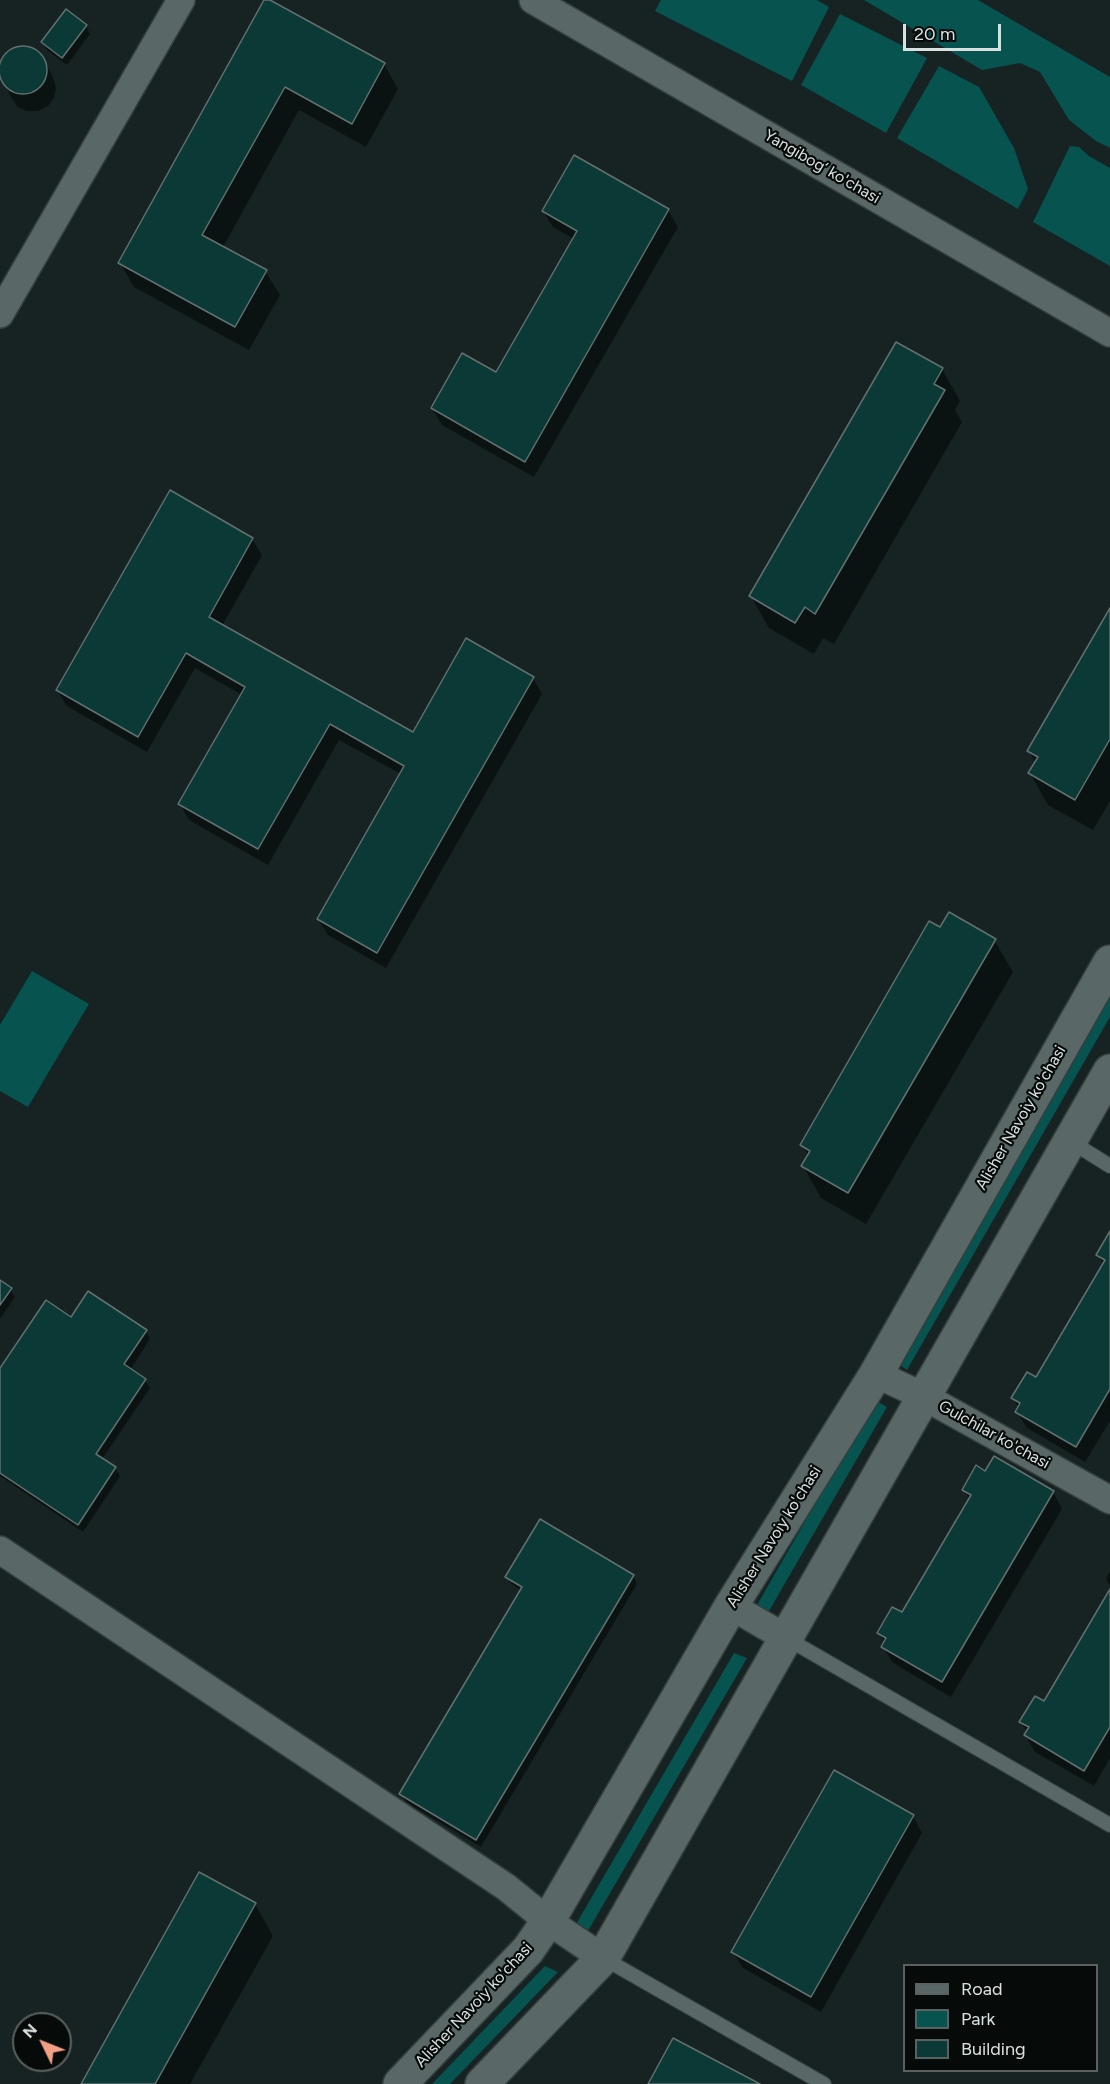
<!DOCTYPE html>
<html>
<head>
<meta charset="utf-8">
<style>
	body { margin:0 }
	#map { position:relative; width:1110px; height:2084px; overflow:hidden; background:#162322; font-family:Figtree,sans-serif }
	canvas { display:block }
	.legend { position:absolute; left:903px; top:1964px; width:195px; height:108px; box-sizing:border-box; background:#060b0a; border:2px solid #5a6160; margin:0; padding:8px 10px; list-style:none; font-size:18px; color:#d9e1e0 }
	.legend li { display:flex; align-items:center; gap:12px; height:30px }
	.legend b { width:30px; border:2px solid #5a6160 }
	.north { position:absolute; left:12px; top:2012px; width:60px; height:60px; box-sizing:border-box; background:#060b0a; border:2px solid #5a6160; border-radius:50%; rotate:313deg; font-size:16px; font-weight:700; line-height:24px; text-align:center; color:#d9e1e0 }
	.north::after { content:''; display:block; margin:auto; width:21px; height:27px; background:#f39f83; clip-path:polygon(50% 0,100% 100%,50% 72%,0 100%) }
	.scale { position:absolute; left:903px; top:24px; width:98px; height:27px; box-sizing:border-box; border:3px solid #d9e1e0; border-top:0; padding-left:8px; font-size:18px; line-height:21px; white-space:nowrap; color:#d9e1e0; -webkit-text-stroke:4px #060b0a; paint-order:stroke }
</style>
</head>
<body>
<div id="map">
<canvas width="1110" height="2084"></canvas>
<ul class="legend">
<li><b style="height:8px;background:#596866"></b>Road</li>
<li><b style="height:16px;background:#06534f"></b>Park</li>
<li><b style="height:16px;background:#0a3936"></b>Building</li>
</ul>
<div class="north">N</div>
<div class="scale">20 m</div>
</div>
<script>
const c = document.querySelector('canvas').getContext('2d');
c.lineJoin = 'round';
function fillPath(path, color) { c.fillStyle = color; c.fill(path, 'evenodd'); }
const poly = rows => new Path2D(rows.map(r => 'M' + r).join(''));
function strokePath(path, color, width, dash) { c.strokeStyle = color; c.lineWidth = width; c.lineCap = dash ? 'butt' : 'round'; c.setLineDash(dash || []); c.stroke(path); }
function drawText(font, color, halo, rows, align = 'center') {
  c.font = font + ' Figtree,sans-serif'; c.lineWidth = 4.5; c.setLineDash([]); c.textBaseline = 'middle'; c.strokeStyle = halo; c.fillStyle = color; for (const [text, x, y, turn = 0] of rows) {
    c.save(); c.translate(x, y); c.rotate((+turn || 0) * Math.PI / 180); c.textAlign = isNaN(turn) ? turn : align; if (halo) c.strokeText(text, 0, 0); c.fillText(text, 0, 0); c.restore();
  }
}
fillPath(poly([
	[661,0,817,0,829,7,792,81,655,11],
	[864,0,978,0,1110,77,1110,148,1096,141,1069,120,1040,72,1020,63,982,70],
	[840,14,927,58,886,133,801,85],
	[939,66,979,87,1014,148,1028,189,1018,209,897,138],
	[1070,146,1079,147,1089,156,1110,168,1110,266,1033,222],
	[32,971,89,1004,28,1107,0,1091,0,1025],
	[1110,991,1110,1017,907,1370,897,1363],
	[875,1400,887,1407,769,1611,757,1605],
	[734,1653,747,1658,585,1936,572,1931],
	[545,1966,558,1972,450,2084,432,2084]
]), '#06534f');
fillPath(poly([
	[265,0,384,64,398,89,366,147,299,110,223,247,265,271,280,295,249,350,134,287,120,263],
	[86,26,90,34,67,65,47,50,43,43],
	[27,47,37,52,44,60,53,77,56,88,54,98,48,106,38,111,27,111,18,107,12,99,0,75,1,61,7,52,17,48],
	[574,157,668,210,678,227,534,477,442,425,432,408,497,374,574,239,553,227,543,211],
	[897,344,942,369,960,401,955,410,962,422,834,644,823,638,814,654,769,628,751,596],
	[252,539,262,555,222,626,413,734,533,678,542,694,386,968,328,935,318,919,401,774,339,740,268,865,189,820,180,804,242,695,195,668,147,752,67,706,57,690],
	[1110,611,1110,801,1093,830,1048,805,1030,773,1036,764,1029,751],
	[941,929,994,940,1013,972,866,1224,821,1198,803,1166,809,1157,802,1145],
	[1110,1234,1110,1421,1085,1462,1027,1428,1017,1412,1019,1409,1013,1398,1036,1379,1104,1265,1098,1255],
	[0,1282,10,1289,15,1297,0,1319],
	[71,1319,146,1331,150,1339,130,1370,145,1380,150,1388,102,1459,115,1468,120,1476,83,1532,0,1476,0,1371],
	[986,1473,1053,1492,1062,1509,951,1697,893,1663,883,1647,885,1643,879,1633,902,1614,970,1500,964,1490],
	[1110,1571,1110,1586,1106,1579],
	[633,1576,637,1584,481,1847,406,1802,401,1794,522,1591,512,1584,507,1577],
	[1110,1592,1110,1758,1094,1786,1035,1752,1025,1735,1027,1732,1021,1722,1044,1703],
	[913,1816,922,1833,821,2012,743,1968,733,1952],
	[255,1904,273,1936,190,2084,83,2084]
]), '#0007');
const building = poly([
	[264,0,270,0,385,63,352,124,285,87,202,235,267,270,235,327,118,263,264,0],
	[66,9,87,25,62,58,41,42,66,9],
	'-1 70a24 24 0 1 1 48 0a24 24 0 1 1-48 0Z',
	[574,155,669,209,525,462,431,408,462,353,496,372,577,231,542,211,574,155],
	[896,342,943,368,934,384,945,390,815,614,805,607,795,623,749,596,896,342],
	[170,490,253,538,209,617,413,732,466,638,534,677,377,953,317,919,404,766,330,724,258,849,178,804,245,687,186,653,138,737,56,690,170,490],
	[1110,608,1110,739,1075,800,1028,773,1038,757,1027,751,1110,608],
	[949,912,996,939,848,1193,801,1166,810,1151,800,1145,929,921,940,927,949,912],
	[1110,1231,1110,1389,1076,1447,1015,1412,1020,1403,1011,1398,1027,1372,1036,1377,1105,1260,1096,1255,1110,1231],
	[0,1280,12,1288,0,1305,0,1280],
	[88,1291,147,1330,124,1364,146,1379,96,1454,116,1467,78,1525,0,1473,0,1368,46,1300,71,1317,88,1291],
	[994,1456,1054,1491,942,1682,881,1647,886,1638,877,1633,892,1607,902,1612,971,1495,962,1490,976,1465,985,1471,994,1456],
	[540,1519,634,1575,476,1840,399,1794,522,1587,505,1577,540,1519],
	[1110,1589,1110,1727,1084,1771,1024,1735,1029,1727,1019,1722,1035,1696,1044,1701,1110,1589],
	[834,1770,914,1815,811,1997,731,1952,834,1770],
	[199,1872,256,1903,155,2084,81,2084,199,1872],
	[673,2038,760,2084,648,2084,673,2038]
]);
fillPath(building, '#0a3936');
strokePath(building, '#62706f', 1.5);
const service = poly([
	[1070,1141,1110,1166],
	[786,1638,1110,1825],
	[603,1958,824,2084]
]);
const minor = poly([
	[533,0,1110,333],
	[0,314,181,0],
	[876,1374,923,1396,1110,1500],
	[0,1550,506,1887,548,1921,603,1958],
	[731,1606,786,1638]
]);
const tertiary = poly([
	[400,2084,528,1950,548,1921,731,1606,876,1374,1110,962],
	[482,2084,603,1958,1110,1071]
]);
strokePath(service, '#363f3e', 16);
strokePath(minor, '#363f3e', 30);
strokePath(tertiary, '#363f3e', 36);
strokePath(service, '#596866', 14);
strokePath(minor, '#596866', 27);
strokePath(tertiary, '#596866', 33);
drawText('16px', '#d9e1e0', '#060b0a', [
	["Yangibog‘ ko'chasi",822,167,30],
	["Alisher Navoiy ko'chasi",1021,1118,-60],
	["Gulchilar ko'chasi",994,1435,29],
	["Alisher Navoiy ko'chasi",774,1537,-58],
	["Alisher Navoiy ko'chasi",474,2005,-47]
]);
</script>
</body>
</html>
